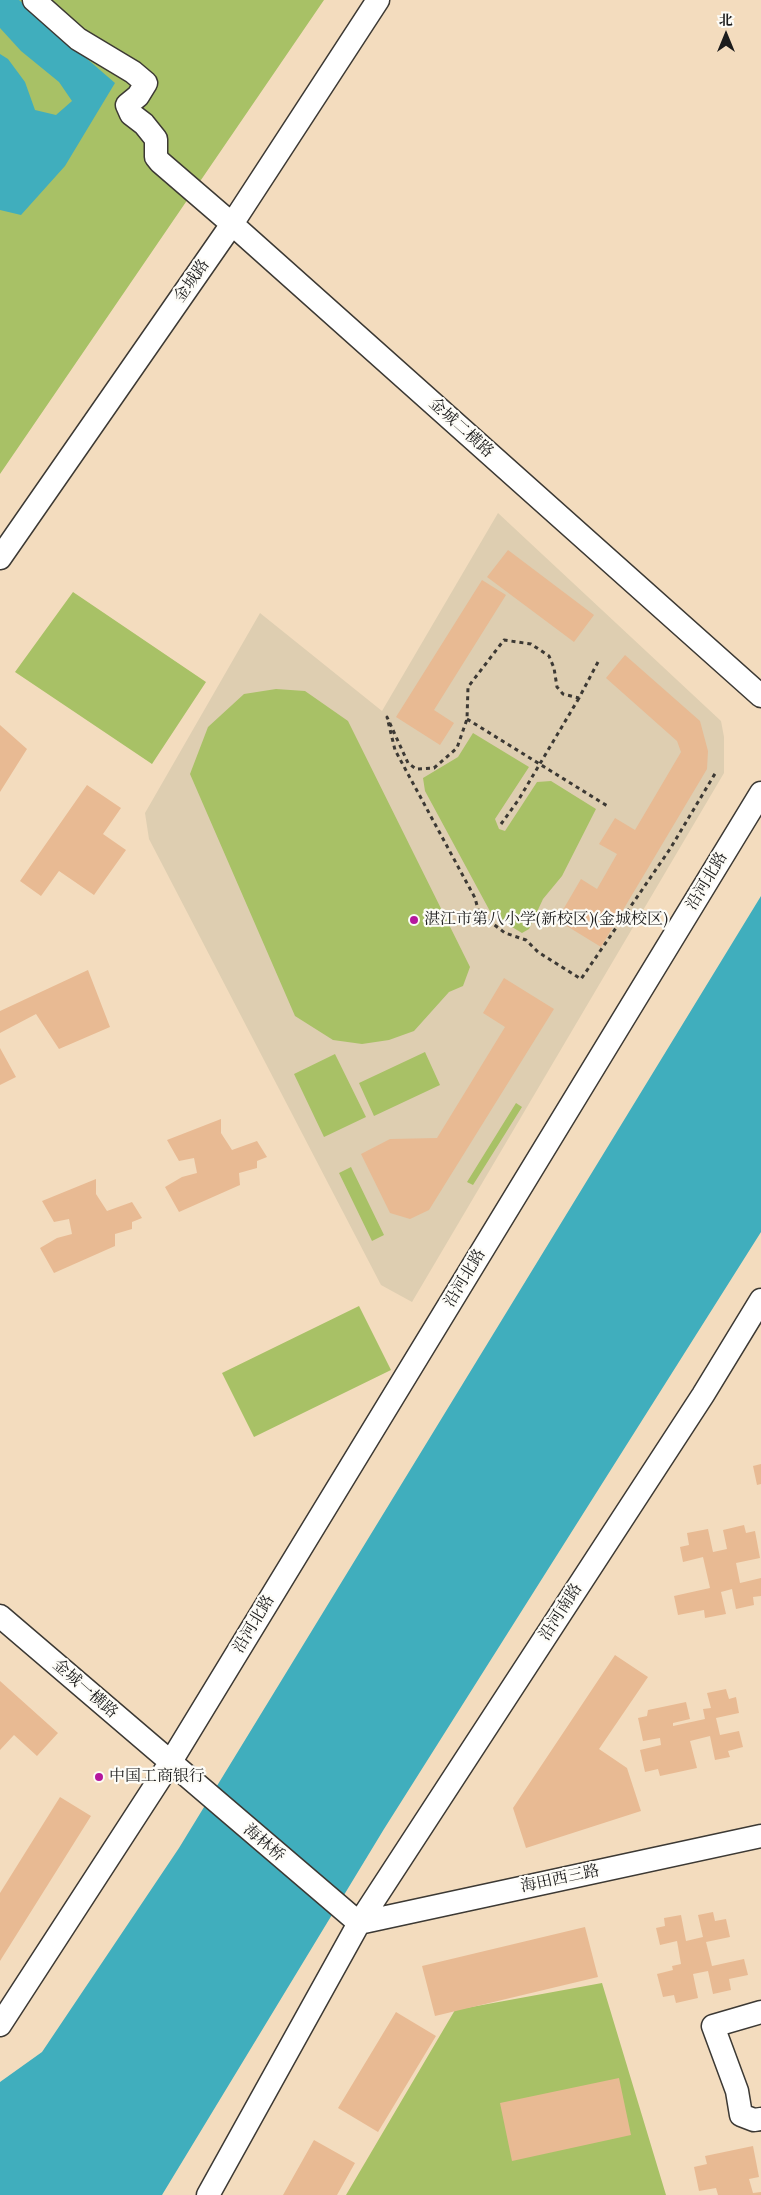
<!DOCTYPE html>
<html>
<head>
<meta charset="utf-8">
<style>
	body { margin:0 }
	#map { position:relative; width:761px; height:2195px; overflow:hidden; background:#f3dcbe; font-family:"EB Garamond","Noto Serif SC",serif }
	canvas { display:block }
	.north { position:absolute; left:701px; top:10px; width:50px; height:50px; -webkit-text-stroke:4px #fdfcf7; paint-order:stroke; rotate:0deg; font-size:14px; font-weight:700; line-height:20px; text-align:center; color:#1c1c1c }
	.north::after { content:''; display:block; margin:auto; width:18px; height:22px; background:#1c1c1c; clip-path:polygon(50% 0,100% 100%,50% 72%,0 100%) }
</style>
</head>
<body>
<div id="map">
<canvas width="761" height="2195"></canvas>
<div class="north">北</div>
</div>
<script>
const c = document.querySelector('canvas').getContext('2d');
c.lineJoin = 'round';
function fillPath(path, color) { c.fillStyle = color; c.fill(path, 'evenodd'); }
const poly = rows => new Path2D(rows.map(r => 'M' + r).join(''));
function strokePath(path, color, width, dash) { c.strokeStyle = color; c.lineWidth = width; c.lineCap = dash ? 'butt' : 'round'; c.setLineDash(dash || []); c.stroke(path); }
function drawText(font, color, halo, rows, align = 'center') {
  c.font = font + ' "EB Garamond","Noto Serif SC",serif'; c.lineWidth = 4.5; c.setLineDash([]); c.textBaseline = 'middle'; c.strokeStyle = halo; c.fillStyle = color; for (const [text, x, y, turn = 0] of rows) {
    c.save(); c.translate(x, y); c.rotate((+turn || 0) * Math.PI / 180); c.textAlign = isNaN(turn) ? turn : align; if (halo) c.strokeText(text, 0, 0); c.fillText(text, 0, 0); c.restore();
  }
}
fillPath(poly([
	[498,513,721,721,724,737,724,773,412,1302,381,1285,149,839,145,813,260,613,382,711]
]), '#deceb1');
fillPath(poly([
	[0,0,324,0,0,474],
	[73,592,206,682,152,764,15,672],
	[276,689,305,691,348,721,470,967,463,986,449,992,414,1031,389,1040,362,1044,333,1040,295,1016,190,774,208,727,244,694],
	[473,733,529,767,495,819,499,829,505,831,537,782,551,781,596,809,562,876,543,899,529,929,522,933,492,915,425,791,423,778,458,757],
	[425,1052,440,1085,374,1116,359,1083],
	[335,1054,366,1117,324,1137,294,1074],
	[516,1103,522,1107,473,1185,467,1182],
	[351,1167,384,1235,372,1241,339,1173],
	[359,1306,391,1370,254,1437,222,1373],
	[602,1983,666,2195,346,2195,455,2010]
]), '#a8c166');
fillPath(poly([
	[0,0,19,0,115,83,65,166,21,215,0,210,0,54,8,59,25,82,35,110,56,115,72,101,59,82,21,51,0,28],
	[761,896,761,1232,384,1829,162,2195,0,2195,0,2082,42,2052,179,1848]
]), '#40aebd');
fillPath(poly([
	[508,550,594,615,574,642,487,577],
	[482,580,506,595,434,710,454,723,440,745,396,717],
	[625,655,700,721,708,751,707,769,601,947,557,920,581,879,597,889,617,854,599,844,615,818,635,830,681,752,677,741,606,678],
	[0,725,27,749,0,792],
	[87,785,121,808,103,834,126,850,94,895,59,871,41,896,20,881],
	[88,970,110,1027,59,1049,36,1014,0,1033,0,1011],
	[504,978,554,1009,429,1210,410,1219,390,1213,361,1154,390,1139,437,1138,505,1027,483,1013],
	[0,1048,16,1077,0,1085],
	[221,1119,221,1133,232,1150,257,1141,267,1157,257,1161,257,1168,239,1173,240,1185,179,1212,165,1187,182,1177,197,1173,194,1158,179,1161,167,1140],
	[96,1179,96,1194,107,1211,132,1202,142,1218,132,1222,132,1229,115,1234,115,1246,54,1273,40,1248,57,1238,72,1234,69,1219,54,1222,42,1201],
	[761,1464,761,1484,757,1485,753,1466],
	[744,1525,746,1533,755,1531,760,1558,736,1563,740,1583,761,1578,761,1596,753,1597,754,1605,736,1609,732,1589,721,1592,726,1614,705,1618,704,1610,678,1615,674,1596,710,1588,703,1557,683,1562,680,1547,689,1545,687,1533,708,1529,713,1552,727,1549,723,1530],
	[615,1655,648,1677,599,1749,627,1768,641,1811,526,1848,513,1808],
	[0,1681,58,1733,37,1756,14,1735,0,1750],
	[726,1689,729,1699,736,1697,739,1713,716,1718,720,1735,739,1731,743,1747,728,1751,730,1757,715,1760,710,1736,690,1741,697,1768,660,1776,658,1769,645,1772,640,1750,661,1745,660,1738,643,1741,638,1718,647,1716,648,1710,686,1702,690,1719,673,1723,673,1726,705,1719,703,1709,711,1708,707,1693],
	[60,1797,91,1816,0,1961,0,1893],
	[713,1912,715,1921,726,1919,730,1937,706,1942,712,1966,744,1959,748,1975,729,1979,731,1990,713,1994,708,1971,693,1974,698,1998,676,2003,674,1995,663,1997,657,1974,673,1970,672,1966,681,1964,677,1941,660,1945,656,1928,665,1926,664,1918,681,1915,686,1941,703,1937,698,1915],
	[585,1927,598,1977,435,2016,422,1966],
	[396,2012,436,2036,378,2132,338,2108],
	[619,2078,631,2135,512,2161,500,2103],
	[314,2140,355,2163,337,2195,283,2195],
	[753,2146,759,2177,749,2179,753,2193,761,2192,761,2195,718,2195,716,2188,699,2191,694,2167,707,2164,705,2156]
]), '#e8ba93');
const minor = poly([
	[34,0,78,39,133,72,146,83,138,96,127,105,131,114,144,124,156,139,156,157,160,162,232,224,761,696],
	[0,558,232,224,378,0],
	[0,1616,359,1923],
	[359,1923,761,1836],
	[761,2012,713,2026,737,2091,741,2115,754,2120,761,2119],
	[0,2025,170,1763,761,793],
	[208,2195,359,1923,703,1395,761,1300]
]);
strokePath(minor, '#3c3934', 25);
strokePath(poly([
	[598,662,579,698,563,694,557,687,554,668,549,656,531,644,504,640,468,687,467,719,457,748,434,768,416,769,408,763,387,717,395,750,475,898,479,913,505,933,526,940,538,952,581,979,670,849,716,772],
	[467,719,609,807],
	[501,824,519,799,579,698]
]), '#3c3934', 3, [4, 4]);
strokePath(minor, '#fff', 22);
for (const [x, y, r, color] of [
	[414,920,5,"#b5179e"],
	[99,1777,5,"#b5179e"]
]) { const dot = new Path2D(); dot.arc(x, y, r, 0, 2 * Math.PI); c.fillStyle = color; c.fill(dot); strokePath(dot, '#fdfcf7', 2); }
drawText('16px', '#1c1c1c', '#fdfcf7', [
	["金城路",192,281,-55],
	["金城二横路",461,428,42],
	["沿河北路",707,881,-59],
	["沿河北路",465,1278,-59],
	["沿河南路",561,1612,-57],
	["沿河北路",254,1624,-59],
	["金城一横路",85,1689,41],
	["海林桥",264,1843,40],
	["海田西三路",560,1879,-12]
]);
drawText('16px', '#1c1c1c', '#fdfcf7', [
	["湛江市第八小学(新校区)(金城校区)",424,920],
	["中国工商银行",109,1777]
], 'left');
</script>
</body>
</html>
